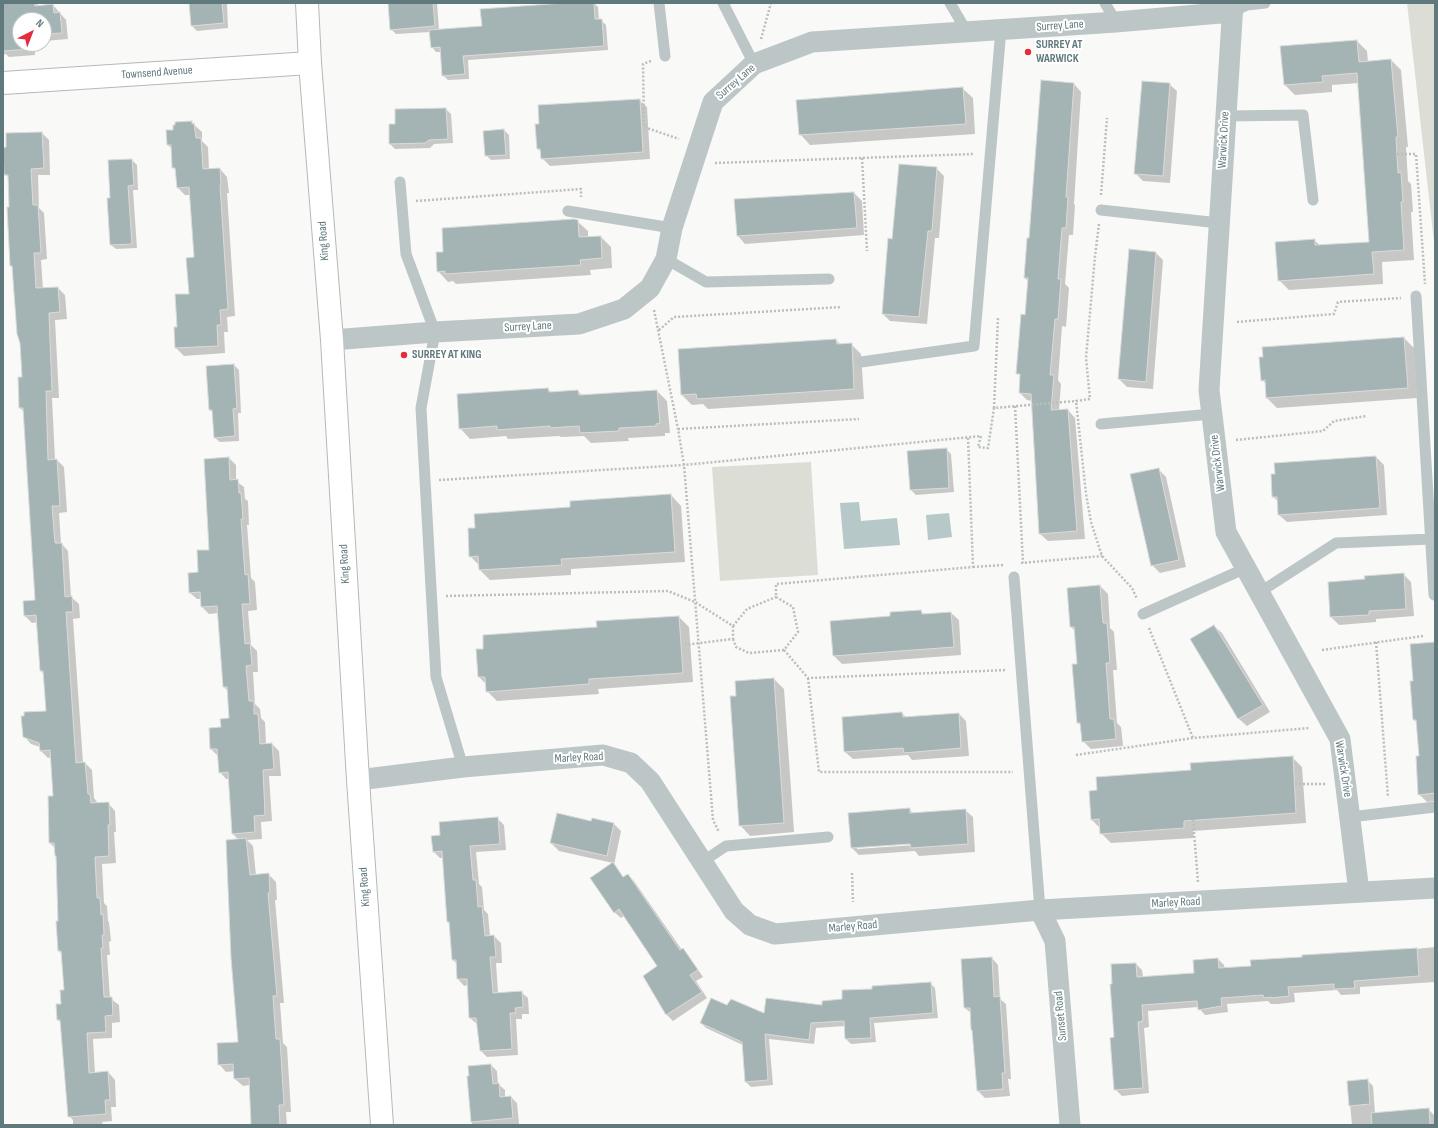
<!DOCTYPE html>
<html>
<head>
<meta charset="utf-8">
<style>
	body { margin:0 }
	#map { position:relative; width:1438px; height:1128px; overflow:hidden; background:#f9f9f7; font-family:"Sofia Sans Condensed",sans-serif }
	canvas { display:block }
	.frame { position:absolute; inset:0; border:4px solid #5f797c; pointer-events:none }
	.north { position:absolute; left:12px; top:12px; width:40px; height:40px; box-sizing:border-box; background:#fff; border:1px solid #bfc9cb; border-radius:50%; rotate:42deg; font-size:11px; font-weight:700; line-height:16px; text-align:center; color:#5f797c }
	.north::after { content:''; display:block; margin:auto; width:14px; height:18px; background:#e52b3e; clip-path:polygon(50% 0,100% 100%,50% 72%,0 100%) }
</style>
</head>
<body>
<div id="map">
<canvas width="1438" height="1128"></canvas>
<div class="frame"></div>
<div class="north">N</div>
</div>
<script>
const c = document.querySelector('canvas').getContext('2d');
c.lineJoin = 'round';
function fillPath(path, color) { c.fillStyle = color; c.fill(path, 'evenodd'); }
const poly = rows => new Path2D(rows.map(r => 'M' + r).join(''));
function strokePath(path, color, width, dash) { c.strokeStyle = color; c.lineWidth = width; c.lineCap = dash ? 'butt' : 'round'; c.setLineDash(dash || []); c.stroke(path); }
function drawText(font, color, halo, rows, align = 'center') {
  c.font = font + ' "Sofia Sans Condensed",sans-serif'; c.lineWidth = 4; c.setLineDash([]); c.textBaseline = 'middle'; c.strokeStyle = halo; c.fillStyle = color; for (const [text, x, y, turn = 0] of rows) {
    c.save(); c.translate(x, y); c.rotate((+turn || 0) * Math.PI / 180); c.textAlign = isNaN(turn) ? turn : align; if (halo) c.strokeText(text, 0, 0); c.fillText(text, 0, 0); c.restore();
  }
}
fillPath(poly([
	[1407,3,1435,3,1435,251],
	[811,462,818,575,720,581,712,467]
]), '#dcded6');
fillPath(poly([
	[859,502,861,521,897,518,900,545,844,549,840,503],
	[949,513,952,537,928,540,926,515]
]), '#b7c8c8');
fillPath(poly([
	[3,3,36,3,39,6,53,5,66,20,68,39,44,41,44,20,20,20,20,44,42,44,43,49,35,49,35,55,9,57,6,54,3,55],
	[190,3,227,3,228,28,197,31,192,26],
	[389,3,437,3,439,30,483,27,581,3,594,3,598,7,599,20,601,20,606,25,608,50,468,60,469,79,448,80,443,75,442,52,436,52,432,47,430,32,396,34,391,29],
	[1357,41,1367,51,1368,62,1391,60,1401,70,1408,147,1406,147,1408,181,1411,184,1413,212,1411,212,1414,260,1382,262,1383,284,1289,290,1279,280,1314,240,1321,246,1370,243,1359,83,1332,85,1332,92,1295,95,1285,85],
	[1074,84,1081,92,1074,204,1075,205,1073,235,1069,235,1065,284,1069,288,1066,327,1062,326,1058,380,1061,384,1059,411,1068,410,1075,418,1085,539,1048,541,1040,534,1032,401,1027,400,1020,393,1021,377,1018,373,1025,316,1028,281,1025,278,1030,239],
	[1169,84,1177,91,1170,183,1143,181,1135,173],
	[962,88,973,98,975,134,810,145,800,134],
	[639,100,647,107,650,159,550,166,542,158,542,152,538,149,540,124],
	[446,109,451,114,453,143,434,144,430,148,395,149,390,144,396,125],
	[191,122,202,132,202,141,208,147,209,170,220,169,227,177,229,193,227,193,235,316,227,317,228,332,224,332,225,353,184,356,176,348,175,328,178,328,190,295,195,258,191,195,185,195,178,188,177,171,173,167,172,149,168,145,174,131],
	[504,130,509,135,510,159,491,160,486,155],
	[42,133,49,140,50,175,38,175,39,208,44,213,47,259,41,260,43,289,58,288,65,295,67,319,55,320,59,398,52,398,55,460,57,460,64,467,67,512,59,513,61,543,68,551,71,597,79,604,80,618,73,619,83,763,85,763,92,770,94,798,97,802,97,804,108,803,115,811,116,832,114,832,116,863,102,864,104,903,107,906,108,921,109,922,111,941,109,942,110,955,107,955,110,998,119,1005,120,1022,112,1023,112,1038,93,1039,95,1073,108,1072,115,1080,116,1107,111,1107,112,1121,102,1122,103,1125,73,1125,73,1120,69,1116,62,1024,58,1020,65,991,62,954,59,951,58,858,56,856,55,848,50,843,54,796,51,757,48,758,41,751,40,747,31,744,24,736,47,711,44,674,41,671,38,622,32,623,25,616,36,601,24,412,20,408,23,378,13,267,11,265,9,178,5,174],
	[132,160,137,165,138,190,133,190,137,248,116,249,111,245,111,199],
	[936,168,944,176,939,238,935,238,927,324,890,321,883,314,893,240],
	[854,193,862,201,864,235,745,244,738,236,735,200],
	[577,221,588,231,588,238,601,237,611,247,612,268,590,270,591,275,456,284,453,281,448,282,438,271,444,253],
	[1156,253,1163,260,1153,389,1127,387,1119,379],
	[1404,338,1414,348,1417,398,1277,408,1267,398,1266,384,1262,380],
	[836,340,841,345,851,344,861,354,864,399,708,409,703,404,692,405,682,395],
	[234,365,239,370,241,413,238,413,239,441,220,442,215,438,213,412,210,410],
	[548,389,552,393,578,391,583,396,657,391,667,401,670,433,665,433,665,436,628,438,629,441,591,443,584,436,561,437,559,436,508,439,506,436,470,439,460,428],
	[946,449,951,454,954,492,916,495,911,490,908,452],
	[1376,457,1384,465,1387,515,1287,522,1279,515,1278,501,1273,497],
	[229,458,236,465,236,481,244,487,245,499,248,501,249,525,247,525,251,578,255,582,257,610,248,611,251,645,257,651,258,672,253,672,255,704,260,709,261,718,265,722,266,744,272,744,279,751,281,776,269,776,272,821,261,822,262,839,247,840,253,846,256,875,268,874,276,882,277,900,275,900,284,1003,280,1003,283,1043,287,1047,291,1112,286,1112,287,1125,252,1125,250,1085,243,1086,235,1079,235,1071,226,1072,219,1064,239,1043,239,840,233,834,229,779,226,779,220,772,218,756,211,749,222,728,230,719,229,692,224,687,219,613,209,614,202,607,202,599,197,599,190,593,210,551],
	[1158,469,1166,477,1186,567,1160,573,1152,565],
	[671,495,681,506,685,562,571,569,571,575,490,580,480,570,479,565,470,556,477,529],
	[1403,574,1411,582,1414,616,1376,619,1376,622,1339,625,1331,617,1329,583,1366,580],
	[1100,586,1108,594,1110,628,1114,632,1117,670,1113,670,1117,723,1121,727,1123,746,1091,749,1083,741,1082,726,1078,722,1078,664,1075,631,1071,627],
	[921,611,925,615,951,613,959,620,961,655,842,664,834,656,891,617],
	[679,617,689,627,693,682,598,689,599,694,497,701,487,691,487,685,479,677,477,650],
	[1214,626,1222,633,1270,712,1247,726,1239,719,1191,639],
	[1435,643,1435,801,1427,802,1419,794,1420,757,1417,723,1414,719,1414,682],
	[774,679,784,689,794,832,750,836,740,825,737,696],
	[902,713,906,717,959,714,966,721,969,756,912,760,908,755,853,759,845,752],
	[1292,757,1302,767,1306,823,1193,831,1194,838,1111,843,1101,833,1101,829,1092,820,1192,771],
	[909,809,913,813,965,810,973,817,975,852,919,856,915,851,859,855,852,848],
	[915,843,915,845,857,849,857,847],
	[497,818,504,825,506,850,476,852,479,884,482,887,484,910,488,914,490,936,494,936,501,943,502,963,496,963,498,993,521,992,528,998,529,1014,522,1014,522,1019,516,1019,518,1055,487,1057,480,1050,477,1024,470,1018,468,985,464,986,458,979,457,964,453,960,450,924,448,922,443,858,440,858,434,852],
	[592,822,614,824,621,831,614,865,624,878,628,875,634,881,682,950,683,949,689,956,703,977,696,981,707,998,673,1021,667,1015,644,976,659,966,625,915,621,918,614,912,613,863,559,851,551,843],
	[1435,947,1435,982,1360,987,1360,994,1341,995,1337,990,1294,993,1295,1002,1278,1004,1271,1004,1268,1001,1227,1004,1228,1012,1205,1015,1198,1007,1148,1011,1149,1027,1144,1028,1149,1093,1122,1096,1115,1089,1113,985,1136,964,1142,970,1143,977,1195,974,1218,959,1224,965,1225,969],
	[992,958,998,965,1000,999,1006,1004,1011,1079,1008,1079,1010,1096,985,1098,978,1091,971,1013,965,1008],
	[930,983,935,988,938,1018,874,1023,876,1042,851,1044,846,1039,845,1026,816,1028,814,1044,769,1039,773,1085,751,1087,746,1082,743,1045,706,1028,701,1023,727,1006,765,1015,823,1006,874,989],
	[491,1065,497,1071,498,1084,505,1090,505,1098,511,1097,517,1103,519,1124,472,1125,468,1077],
	[1367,1080,1373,1086,1375,1113,1428,1109,1434,1115,1435,1125,1352,1125,1348,1082]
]), '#0003');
const building = poly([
	[3,3,34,3,35,6,53,4,54,13,60,12,62,33,44,34,44,20,20,20,20,44,29,44,30,49,3,51,3,3],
	[189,3,222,3,224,23,191,26,189,3],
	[388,3,433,3,435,26,390,30,388,3],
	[564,3,594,3,595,19,602,19,604,46,463,56,465,74,442,76,440,47,431,48,429,30,482,26,480,9,564,3],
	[1357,40,1359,62,1391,59,1398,137,1396,137,1398,173,1401,172,1403,202,1401,202,1404,250,1372,252,1374,274,1278,281,1275,242,1315,239,1315,245,1369,242,1357,73,1322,76,1323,82,1284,85,1280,46,1357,40],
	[1041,80,1074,83,1066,197,1068,197,1066,228,1062,228,1058,279,1061,279,1058,319,1055,319,1050,375,1054,375,1051,410,1068,409,1077,531,1039,534,1031,394,1019,393,1020,374,1016,374,1021,314,1025,315,1028,278,1024,278,1027,238,1029,238,1041,80],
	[1142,81,1170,83,1163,176,1134,174,1142,81],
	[963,87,966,124,799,135,796,100,963,87],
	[640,99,643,152,541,159,540,149,537,149,535,124,539,124,538,105,640,99],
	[446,108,448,139,429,140,425,143,389,144,389,124,395,124,395,109,446,108],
	[192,121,192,124,194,123,196,138,201,138,203,169,220,168,221,185,220,185,228,309,220,310,221,325,217,325,218,346,175,348,174,327,177,327,175,294,189,294,186,258,194,257,189,187,177,188,175,168,172,168,171,145,167,145,166,130,173,130,173,125,175,125,175,122,192,121],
	[504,129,506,155,485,156,483,131,504,129],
	[42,132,44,168,31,169,33,205,38,205,41,253,34,253,36,288,58,287,60,312,49,313,52,391,46,391,48,460,57,459,60,506,52,506,55,543,62,543,65,597,72,596,73,612,66,612,76,763,85,762,88,794,90,794,91,803,109,802,110,825,108,825,109,856,95,857,97,898,100,898,101,915,103,914,104,935,102,935,103,948,101,948,104,997,112,997,113,1015,105,1016,106,1032,87,1033,89,1073,108,1071,110,1100,105,1100,106,1114,68,1117,60,1020,57,1020,56,1004,61,1004,60,990,64,990,61,951,58,951,56,921,58,921,56,856,55,856,54,843,49,843,48,796,53,796,50,750,40,751,39,743,23,737,21,716,24,716,24,712,46,711,43,671,40,671,36,615,24,616,23,601,35,600,23,408,19,408,18,377,22,377,20,343,17,334,12,266,10,266,7,207,9,207,8,175,4,175,3,151,3,148,6,147,6,133,42,132],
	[132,159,134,185,128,186,132,244,110,245,107,198,110,198,108,160,132,159],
	[899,164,937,167,932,231,928,231,919,317,882,314,888,238,892,239,899,164],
	[854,192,857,228,737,236,734,199,854,192],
	[574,219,578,220,579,237,601,236,602,258,580,260,581,265,445,274,445,271,437,272,436,252,443,252,442,228,574,219],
	[1129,249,1156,252,1146,382,1118,379,1129,249],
	[1404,337,1408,388,1266,398,1265,380,1261,381,1259,357,1263,357,1262,347,1404,337],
	[836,339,837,344,852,343,854,389,697,399,696,394,681,395,678,349,836,339],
	[234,364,237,408,233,409,235,436,214,438,212,410,209,410,206,366,234,364],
	[548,388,549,392,578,390,579,395,657,390,660,423,656,424,656,426,619,428,619,431,580,433,579,426,550,428,550,426,497,430,497,426,459,429,457,394,548,388],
	[947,448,949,488,910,490,907,451,947,448],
	[1376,456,1380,508,1278,515,1277,497,1272,497,1271,474,1275,474,1274,463,1376,456],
	[229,457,230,480,238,479,239,493,241,493,243,519,241,519,245,575,248,574,250,604,242,604,245,644,250,643,252,665,246,666,249,701,254,701,254,714,258,714,260,744,272,743,274,769,263,770,265,815,254,816,255,832,232,834,228,772,219,773,217,749,210,749,209,728,221,727,220,719,229,718,227,687,223,687,217,606,201,607,200,592,189,593,188,573,198,572,197,550,209,550,204,459,229,457],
	[1159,468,1179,560,1151,566,1130,474,1159,468],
	[671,494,675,552,561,559,562,565,479,570,478,556,469,557,468,528,475,528,474,514,570,507,570,501,671,494],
	[1404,573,1406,609,1369,611,1369,615,1330,617,1328,582,1365,579,1364,576,1404,573],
	[1100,585,1103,623,1107,623,1110,663,1106,663,1110,719,1114,719,1116,739,1082,742,1080,723,1077,723,1072,664,1077,664,1074,627,1070,627,1067,588,1100,585],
	[921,610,922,614,951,612,954,647,833,656,830,621,890,616,890,612,921,610],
	[679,616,683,673,589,679,589,684,486,692,485,677,478,677,476,649,483,649,483,635,597,627,596,621,679,616],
	[1214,625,1263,705,1238,719,1190,639,1214,625],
	[1435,642,1435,793,1418,795,1416,756,1419,756,1416,720,1413,720,1410,681,1413,681,1410,644,1435,642],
	[774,678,784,823,739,826,730,696,736,696,735,681,774,678],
	[902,712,903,717,959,713,961,748,904,753,903,748,844,752,842,717,902,712],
	[1293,756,1296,813,1184,821,1184,828,1100,834,1099,819,1091,820,1089,791,1097,790,1096,777,1191,770,1190,763,1293,756],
	[910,808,910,813,966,809,968,844,911,848,910,844,851,848,848,813,910,808],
	[557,813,591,821,592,818,614,823,607,856,550,843,557,813],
	[498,817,500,844,470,846,473,880,476,880,478,907,482,906,485,936,494,935,496,957,490,957,493,993,522,991,523,1007,515,1008,516,1013,510,1013,512,1049,480,1051,476,1018,469,1018,467,979,457,979,456,960,452,960,449,922,447,922,442,851,433,852,431,836,440,835,439,822,498,817],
	[246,838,250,875,269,873,270,893,268,893,277,996,273,996,276,1039,280,1039,284,1105,279,1105,280,1125,251,1125,249,1078,234,1079,233,1064,218,1065,217,1043,238,1042,231,958,226,840,246,838],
	[613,862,623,877,628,874,680,950,683,948,698,970,690,975,702,992,666,1015,643,976,657,966,619,909,614,913,590,878,613,862],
	[1417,948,1419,976,1354,981,1355,988,1334,989,1334,984,1288,987,1289,996,1271,998,1271,997,1264,998,1263,995,1221,998,1222,1006,1198,1010,1197,1001,1142,1005,1143,1021,1138,1022,1143,1088,1114,1090,1110,1038,1114,1037,1110,984,1112,984,1111,964,1136,963,1137,977,1194,973,1193,960,1218,958,1219,968,1251,966,1250,960,1302,957,1302,955,1417,948],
	[992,957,994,997,1000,996,1005,1073,1002,1073,1003,1089,977,1091,972,1030,971,1030,970,1008,964,1008,961,959,992,957],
	[931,982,933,1013,870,1018,871,1038,845,1039,844,1021,811,1023,809,1040,765,1034,768,1080,745,1082,742,1042,700,1023,711,998,727,1005,731,999,764,1013,766,998,822,1005,822,1001,842,999,842,990,872,989,872,986,931,982],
	[491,1064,493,1084,499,1083,500,1097,511,1096,513,1118,471,1122,467,1076,469,1076,468,1066,491,1064],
	[1368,1079,1370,1104,1349,1106,1347,1081,1368,1079],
	[1429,1108,1430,1125,1372,1125,1371,1113,1429,1108]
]);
fillPath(building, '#a4b4b5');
strokePath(building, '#dbdad9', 1);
const secondary = poly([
	[3,83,310,63]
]);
const primary = poly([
	[307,3,310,63,332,340,358,780,382,1125]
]);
strokePath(secondary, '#b0bbbc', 24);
strokePath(primary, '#b1bbbc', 24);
strokePath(poly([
	[761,39,771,3],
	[651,61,643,64,644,127,679,139],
	[1397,154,1416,154,1425,284],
	[862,158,867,251],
	[715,163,974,154],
	[1101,195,1107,118],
	[416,201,581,189,581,197],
	[1099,224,1095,256,1086,358,1090,399,1076,401,1086,494,1091,522,1102,556,1132,588,1137,599],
	[654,310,678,429,684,465,713,820,719,832],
	[1237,322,1334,314,1338,302,1401,298],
	[659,330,674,317,842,307],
	[1015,406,1023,563],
	[994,408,998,318],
	[678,429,859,419],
	[1236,440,1323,431,1334,421,1367,416],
	[439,480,684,465,981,436,978,447,988,448,994,408,1076,401],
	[1021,563,1102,556],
	[973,567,1004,565],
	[446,596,668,591,695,602,733,626,733,639,685,645],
	[733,626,747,609,776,597],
	[1149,628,1193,738],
	[733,639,736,647,749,653,784,650,798,632,793,607,776,597,776,584,973,567,968,437],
	[1376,642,1388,797],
	[784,650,808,678,1007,670],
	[1322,650,1423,636],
	[808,678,819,772,1013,772],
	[1076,755,1193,738,1309,728],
	[1295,784,1326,784],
	[1193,820,1198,882],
	[852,873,853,902]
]), '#b8bfbf', 2.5, [2, 2]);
strokePath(poly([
	[659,3,665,56],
	[723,3,754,64],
	[950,3,967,32],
	[1105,3,1116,22],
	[1232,12,1247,5,1265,3],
	[1226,116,1303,115,1313,200],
	[400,182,406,254,435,332,421,408,436,677,463,767],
	[1101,210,1219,223],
	[568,211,672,228],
	[666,259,706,282,829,279],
	[1416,296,1434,595],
	[861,362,974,346,1001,29],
	[1101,424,1212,414],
	[1014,577,1040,910],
	[1260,592,1336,543,1431,539],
	[1143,614,1246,568],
	[1350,817,1435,807],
	[702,862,726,846,828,837]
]), '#bdc6c7', 11);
strokePath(poly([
	[1233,3,1209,390,1226,532,1340,739,1359,892],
	[332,340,435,332,579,324,624,309,650,288,666,259,672,228,713,102,754,64,812,42,1116,22,1232,12],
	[358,780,463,767,603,755,631,763,650,781,734,911,750,925,775,934,1040,910,1435,888],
	[1040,910,1055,941,1070,1125]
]), '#bdc6c7', 21);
strokePath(secondary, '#fff', 22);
strokePath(primary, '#fff', 22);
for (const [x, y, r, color] of [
	[1028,52,4,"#e52b3e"],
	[404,355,4,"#e52b3e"]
]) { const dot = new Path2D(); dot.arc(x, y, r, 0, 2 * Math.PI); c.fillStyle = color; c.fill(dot); strokePath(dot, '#fff', 1.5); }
drawText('12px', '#5f797c', '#fff', [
	["Surrey Lane",1060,26,-4],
	["Townsend Avenue",157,73,-4],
	["Surrey Lane",736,82,-41],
	["Warwick Drive",1224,140,-87],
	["King Road",324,241,-94],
	["Surrey Lane",528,327,-3],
	["Warwick Drive",1218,463,-97],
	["King Road",345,564,-93],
	["Marley Road",579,758,-3],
	["Warwick Drive",1343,769,81],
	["King Road",365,887,-94],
	["Marley Road",1176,903,-3],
	["Marley Road",853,927,-5],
	["Sunset Road",1061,1016,-95]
]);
drawText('bold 12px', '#5f797c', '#fff', [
	["SURREY AT",1036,45],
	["WARWICK",1036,59],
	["SURREY AT KING",412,355]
], 'left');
</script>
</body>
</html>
